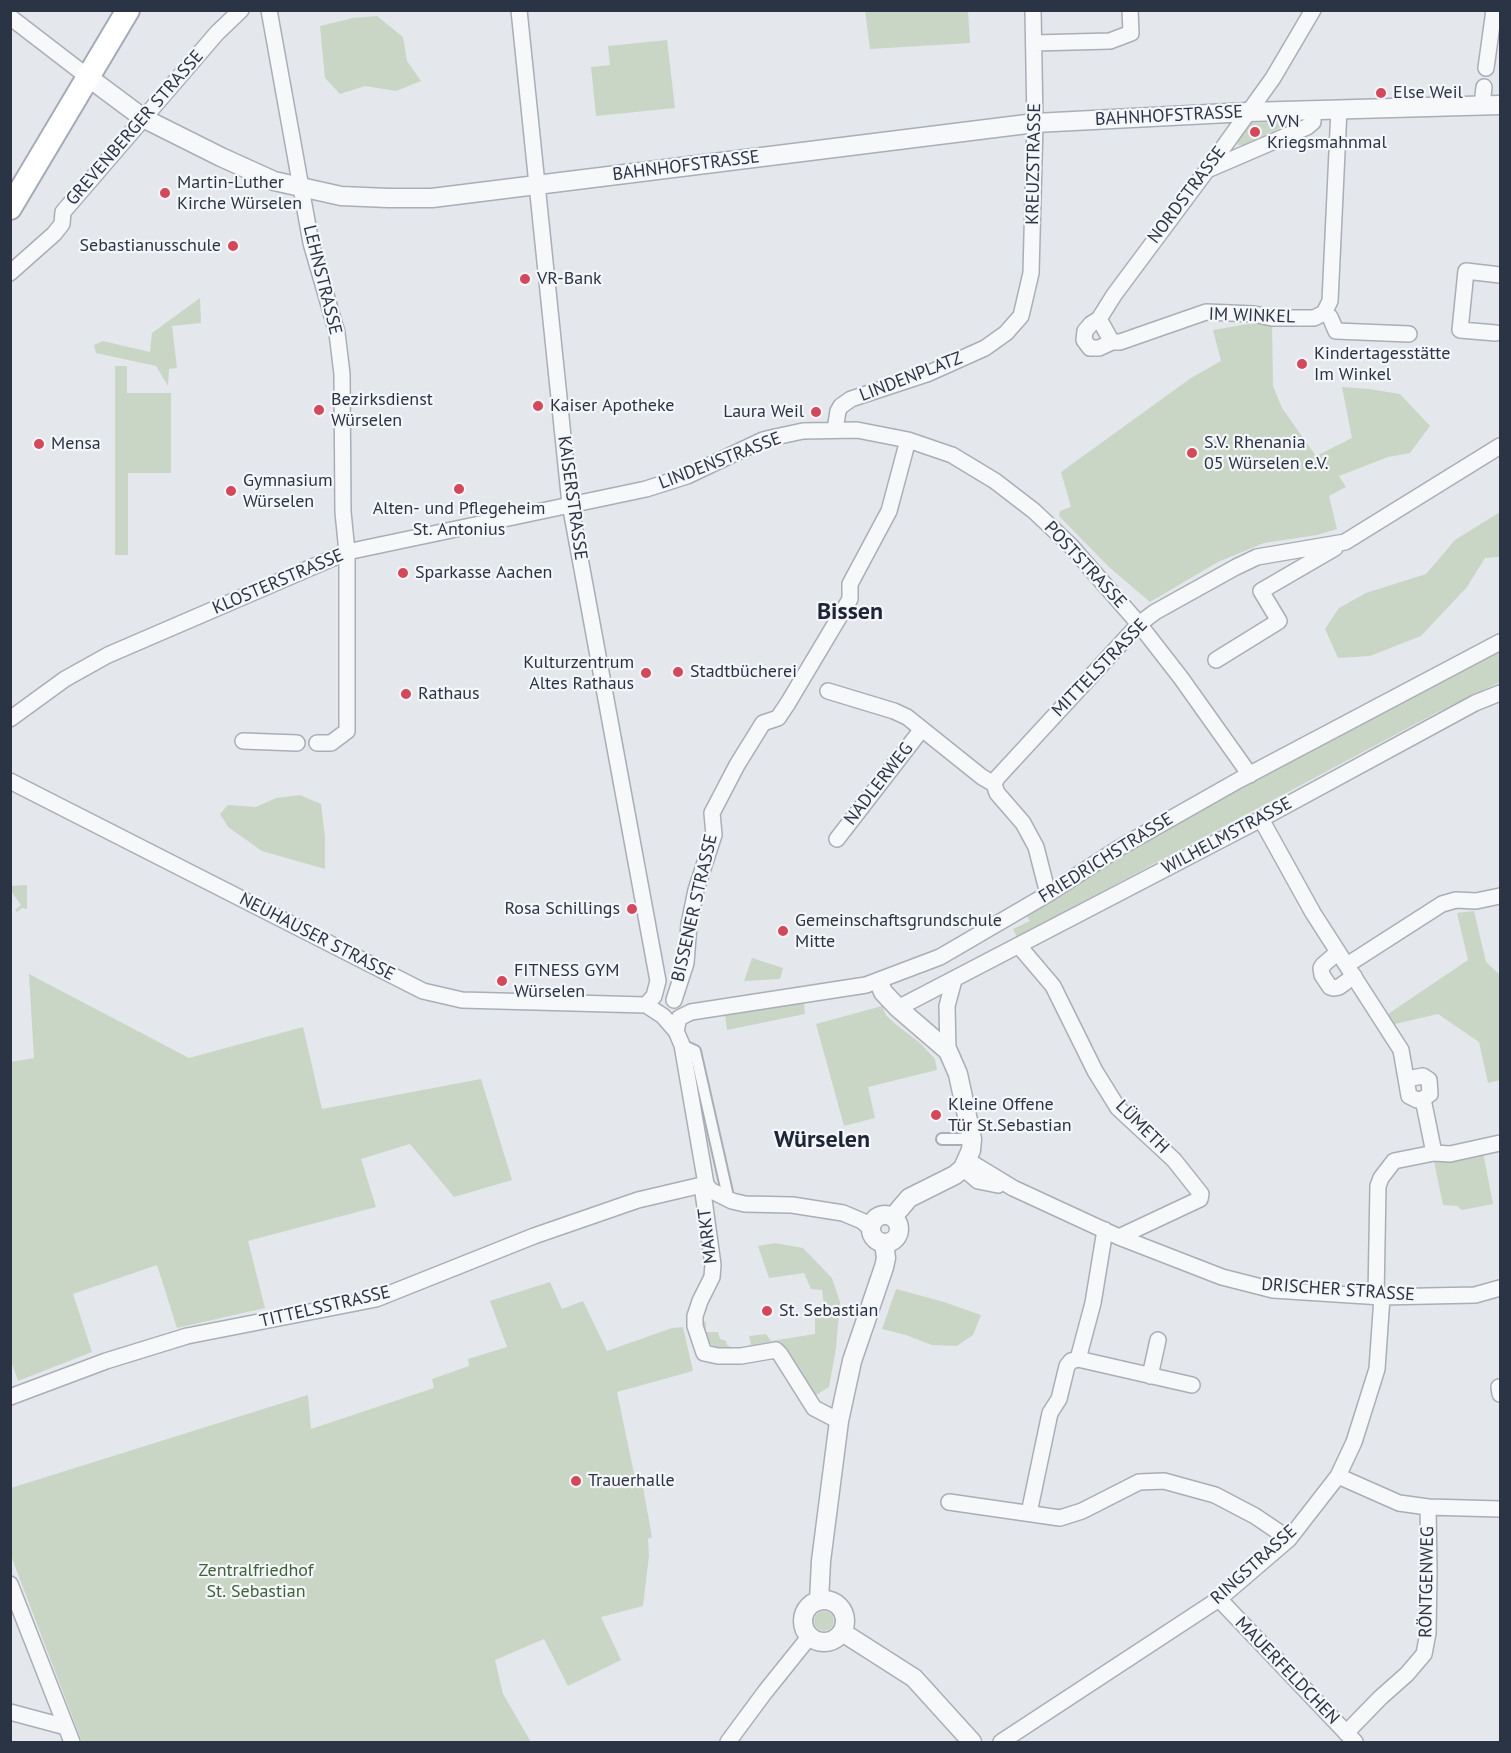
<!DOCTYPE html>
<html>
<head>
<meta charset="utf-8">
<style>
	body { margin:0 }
	#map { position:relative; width:1511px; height:1753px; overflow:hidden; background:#e4e7ec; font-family:"PT Sans",sans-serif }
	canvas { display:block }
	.frame { position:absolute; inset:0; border:12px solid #2b3445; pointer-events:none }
</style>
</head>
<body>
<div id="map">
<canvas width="1511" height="1753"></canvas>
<div class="frame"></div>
</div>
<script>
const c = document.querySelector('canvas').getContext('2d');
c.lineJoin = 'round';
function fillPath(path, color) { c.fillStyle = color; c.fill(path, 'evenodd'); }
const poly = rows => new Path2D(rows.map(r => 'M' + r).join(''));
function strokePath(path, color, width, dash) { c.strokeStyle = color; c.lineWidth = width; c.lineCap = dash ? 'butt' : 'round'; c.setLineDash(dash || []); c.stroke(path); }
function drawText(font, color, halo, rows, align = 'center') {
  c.font = font + ' "PT Sans",sans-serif'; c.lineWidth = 4.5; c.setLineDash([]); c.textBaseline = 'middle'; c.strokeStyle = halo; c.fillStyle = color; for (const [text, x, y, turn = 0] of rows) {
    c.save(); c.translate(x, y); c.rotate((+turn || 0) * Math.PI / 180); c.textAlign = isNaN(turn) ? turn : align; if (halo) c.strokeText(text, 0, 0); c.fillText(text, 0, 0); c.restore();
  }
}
fillPath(poly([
	[865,11,968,11,970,43,870,49],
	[377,16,403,37,407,61,421,81,396,91,365,86,340,94,325,78,320,26,353,18],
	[667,40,675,108,596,116,591,67,610,65,608,46],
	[1289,121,1289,124,1243,145,1238,145,1237,140,1250,123],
	[200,298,201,323,172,326,177,368,169,369,168,386,156,366,96,353,94,345,103,341,150,352,152,333],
	[1272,323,1273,386,1282,408,1316,456,1352,438,1342,387,1369,389,1400,394,1430,426,1410,453,1388,457,1339,476,1346,487,1329,496,1337,529,1317,535,1264,543,1218,562,1150,602,1109,567,1059,516,1060,511,1071,507,1061,472,1191,378,1221,361,1213,330,1248,324],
	[115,366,127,366,127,393,171,393,171,473,128,473,128,555,115,555],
	[1500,512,1500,557,1485,558,1467,587,1421,636,1370,656,1338,658,1325,629,1339,608,1366,593,1426,574,1455,540],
	[1500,650,1500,682,1434,714,1017,937,1013,929,1030,921,1025,914,1121,851],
	[300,795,321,804,325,837,325,869,262,851,228,827,220,814,228,805,256,807,276,798],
	[27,885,27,909,22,908,17,912,15,910,21,905,11,891,11,886],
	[1474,911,1486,962,1500,975,1500,1080,1488,1083,1479,1042,1438,1014,1391,1025,1385,1016,1468,960,1457,913],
	[752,958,783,968,780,979,744,981],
	[29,974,189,1058,303,1027,322,1109,481,1079,512,1180,454,1197,410,1144,361,1159,376,1207,248,1241,265,1308,177,1328,157,1265,73,1294,92,1352,18,1381,10,1358,10,1062,34,1058],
	[804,1003,805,1014,727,1030,725,1014],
	[882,1006,886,1015,893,1022,920,1043,935,1059,937,1070,868,1087,875,1118,844,1126,816,1024],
	[1483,1152,1493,1204,1462,1210,1457,1206,1443,1205,1434,1162],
	[775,1243,803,1248,832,1278,840,1302,836,1348,829,1387,813,1397,783,1352,721,1350,705,1341,702,1332,702,1321,706,1322,706,1332,718,1332,720,1339,726,1341,727,1345,735,1349,751,1345,749,1336,766,1334,771,1341,815,1334,815,1316,825,1312,822,1290,811,1289,804,1273,769,1278,758,1246],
	[550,1282,562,1309,583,1301,607,1351,672,1328,683,1327,693,1371,617,1392,637,1488,643,1487,652,1537,648,1539,649,1556,643,1606,601,1617,621,1660,568,1686,544,1639,495,1660,503,1694,531,1742,82,1742,11,1556,11,1488,308,1395,311,1429,434,1388,432,1379,469,1366,468,1359,507,1347,490,1301],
	[896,1289,944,1302,981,1315,973,1335,957,1346,932,1345,906,1335,882,1329],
	'814 1621a10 10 0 1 1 20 0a10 10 0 1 1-20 0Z'
]), '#c9d6c5');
const pedestrian = poly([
	[682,1045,695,1051,727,1192],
	[942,1139,972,1139]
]);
const minor = poly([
	[269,10,311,243,337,333,342,374,343,512,347,552,347,731,331,743,317,743],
	[519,10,570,504,658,981,654,996,646,1005],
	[10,17,88,77],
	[1035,43,1110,41,1131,33,1130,10],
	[1486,68,1494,10],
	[1482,105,1484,87],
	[1207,170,1307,127,1313,122,1313,110],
	[10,273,54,234,62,224,63,212,217,33,241,10],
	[1324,313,1330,317,1336,331,1409,334],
	[1099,319,1112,342,1099,348,1090,348,1084,340,1085,331,1091,324,1099,319,1114,295,1207,170,1273,78,1313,10],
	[1496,333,1460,330,1466,271,1500,275],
	[1112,342,1120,342,1206,312,1254,314,1272,318,1314,318,1324,313,1330,301,1339,109],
	[835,430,838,411,841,406,851,399,927,374,985,348,1006,333,1021,316,1031,273,1035,123,1033,10],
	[1216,660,1279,621,1261,591,1335,548],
	[828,691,894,711,907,717,982,777,994,784],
	[10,719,65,679,108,655,347,552,646,489,687,476,763,440,775,437,803,431,857,430,908,440,952,455,995,481,1034,511,1070,545,1139,624,1181,678,1250,775],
	[243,741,297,743],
	[10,781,423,991,462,1000,646,1005],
	[1261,819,1313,913,1401,1050,1409,1096,1417,1100,1423,1099,1434,1153],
	[837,839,922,729],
	[1048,894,1036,847,1023,823,997,793,994,784,997,778,1139,624,1155,612,1236,567,1257,557,1345,542,1500,446],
	[1019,946,1053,986,1095,1071,1118,1108,1174,1160,1201,1194,1200,1199,1119,1237],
	[1338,952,1323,965,1321,968,1322,975,1330,987,1333,988,1339,987,1354,976],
	[1347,965,1442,904,1456,900,1476,901,1500,896],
	[674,1000,686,963,689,924,696,890,714,835,712,813,737,765,763,723,778,718,788,703,850,599,850,584,889,511,908,440],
	[646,1005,663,1016,676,1031,682,1045,706,1184,710,1190,732,1201,745,1204,792,1205,843,1213,862,1221,870,1228],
	[898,1008,1261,819,1475,703,1500,693],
	[676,1031,679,1018,691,1012,866,985,940,957,1048,894,1119,848,1239,780,1500,642],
	[948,1051,947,1006,954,980],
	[1406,1079,1423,1076,1429,1080,1430,1094,1423,1099],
	[967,1160,1013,1188,1119,1237,1222,1277,1273,1290,1382,1297,1475,1295,1500,1288],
	[963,1168,978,1181,998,1185],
	[702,1185,713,1265,712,1277,700,1301,695,1316,695,1326,704,1353,718,1356,741,1356,776,1350,780,1354,814,1408,839,1421],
	[1376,1297,1378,1186,1381,1178,1394,1161,1434,1153,1450,1154,1500,1143],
	[1078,1359,1093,1303,1105,1230],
	[1150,1376,1158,1340],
	[1499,1387,1500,1394],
	[10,1397,106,1361,187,1336,376,1299,534,1236,638,1200,706,1184],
	[1338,1476,1399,1503,1428,1507,1500,1509],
	[949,1502,1060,1518,1082,1511,1139,1482,1164,1481,1215,1495,1255,1516,1289,1539],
	[1029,1513,1050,1413,1059,1399,1067,1366,1071,1361,1078,1359,1192,1385],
	[10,1584,72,1742],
	[1219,1599,1355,1742],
	[10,1712,66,1727],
	[1346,1733,1380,1698,1407,1674,1424,1654,1428,1633,1429,1571,1428,1507],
	[728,1742,765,1692,810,1636],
	[1001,1742,1219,1599,1289,1539,1338,1476,1354,1442,1377,1369,1382,1297]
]);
const tertiary = poly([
	[88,77,143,118,221,157,274,181,341,196,388,198,432,198,1035,123,1248,112,1500,105],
	[879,982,883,992,898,1008,948,1051,958,1074,972,1139,971,1150,963,1168,955,1175,909,1198,893,1217],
	'871 1229a14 14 0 1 1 28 0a14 14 0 1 1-28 0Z',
	'803 1621a21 21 0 1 1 42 0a21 21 0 1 1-42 0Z',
	[819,1601,821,1561,839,1421,852,1361,884,1267,886,1258,884,1243],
	[842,1632,914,1678,972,1742]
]);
const primary = poly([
	[10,208,128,10]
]);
strokePath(pedestrian, '#a9aeb7', 14);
strokePath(minor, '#a9aeb7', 18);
strokePath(tertiary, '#a9aeb7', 21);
strokePath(primary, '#a3abb8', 26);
strokePath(pedestrian, '#f7f8fa', 10);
strokePath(minor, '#f7f8fa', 15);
strokePath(tertiary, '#f7f8fa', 18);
strokePath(primary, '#fff', 22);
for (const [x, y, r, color] of [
	[1381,93,6,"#d1495b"],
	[1255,132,6,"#d1495b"],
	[165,193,6,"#d1495b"],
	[233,246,6,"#d1495b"],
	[525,279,6,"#d1495b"],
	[1302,364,6,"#d1495b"],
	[538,406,6,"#d1495b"],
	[319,410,6,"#d1495b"],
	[816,412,6,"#d1495b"],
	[39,444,6,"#d1495b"],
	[1192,453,6,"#d1495b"],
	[459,489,6,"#d1495b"],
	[231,491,6,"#d1495b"],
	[403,573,6,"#d1495b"],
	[678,672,6,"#d1495b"],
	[646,673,6,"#d1495b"],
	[406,694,6,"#d1495b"],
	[632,909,6,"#d1495b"],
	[783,931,6,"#d1495b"],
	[502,981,6,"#d1495b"],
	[936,1115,6,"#d1495b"],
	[767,1311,6,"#d1495b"],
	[576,1481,6,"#d1495b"]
]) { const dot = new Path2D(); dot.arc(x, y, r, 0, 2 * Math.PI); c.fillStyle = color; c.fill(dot); strokePath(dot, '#f4f6f9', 2); }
drawText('18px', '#2b3445', '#f4f6f9', [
	["Else Weil",1393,93],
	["VVN",1267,122],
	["Kriegsmahnmal",1267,143],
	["Martin-Luther",177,183],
	["Kirche Würselen",177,204],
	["Sebastianusschule",221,246,"right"],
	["VR-Bank",537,279],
	["Kindertagesstätte",1314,354],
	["Im Winkel",1314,375],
	["Bezirksdienst",331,400],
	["Würselen",331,421],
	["Kaiser Apotheke",550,406],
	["Laura Weil",804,412,"right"],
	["S.V. Rhenania",1204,443],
	["05 Würselen e.V.",1204,464],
	["Mensa",51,444],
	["Gymnasium",243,481],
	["Würselen",243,502],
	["Alten- und Pflegeheim",459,509,"center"],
	["St. Antonius",459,530,"center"],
	["Sparkasse Aachen",415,573],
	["Kulturzentrum",634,663,"right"],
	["Altes Rathaus",634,684,"right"],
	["Stadtbücherei",690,672],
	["Rathaus",418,694],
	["Rosa Schillings",620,909,"right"],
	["Gemeinschaftsgrundschule",795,921],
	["Mitte",795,942],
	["FITNESS GYM",514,971],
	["Würselen",514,992],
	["Kleine Offene",948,1105],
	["Tür St.Sebastian",948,1126],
	["St. Sebastian",779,1311],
	["Trauerhalle",588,1481]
], 'left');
drawText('18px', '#2b3445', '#f4f6f9', [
	["BAHNHOFSTRASSE",1169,116,-3],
	["GREVENBERGER STRASSE",135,128,-49],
	["KREUZSTRASSE",1034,164,-89],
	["BAHNHOFSTRASSE",686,166,-7],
	["NORDSTRASSE",1187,195,-53],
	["LEHNSTRASSE",322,280,76],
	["IM WINKEL",1252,316,2],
	["LINDENPLATZ",911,377,-21],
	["LINDENSTRASSE",720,461,-21],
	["KAISERSTRASSE",572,498,82],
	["POSTSTRASSE",1085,565,47],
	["KLOSTERSTRASSE",278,582,-23],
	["MITTELSTRASSE",1100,668,-46],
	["NADLERWEG",879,784,-52],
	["WILHELMSTRASSE",1227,836,-28],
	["FRIEDRICHSTRASSE",1106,858,-32],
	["BISSENER STRASSE",695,908,-77],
	["NEUHAUSER STRASSE",317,937,27],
	["LÜMETH",1142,1127,45],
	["MARKT",708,1236,-97],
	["DRISCHER STRASSE",1338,1290,4],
	["TITTELSSTRASSE",325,1307,-13],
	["RINGSTRASSE",1254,1565,-42],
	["RÖNTGENWEG",1427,1582,-89],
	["MAUERFELDCHEN",1287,1671,46]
]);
drawText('18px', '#3f6138', '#f4f6f9', [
	["Zentralfriedhof",256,1571],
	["St. Sebastian",256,1592]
]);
drawText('bold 24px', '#1d2536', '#f4f6f9', [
	["Bissen",850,612],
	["Würselen",822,1140]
]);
</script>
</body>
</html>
